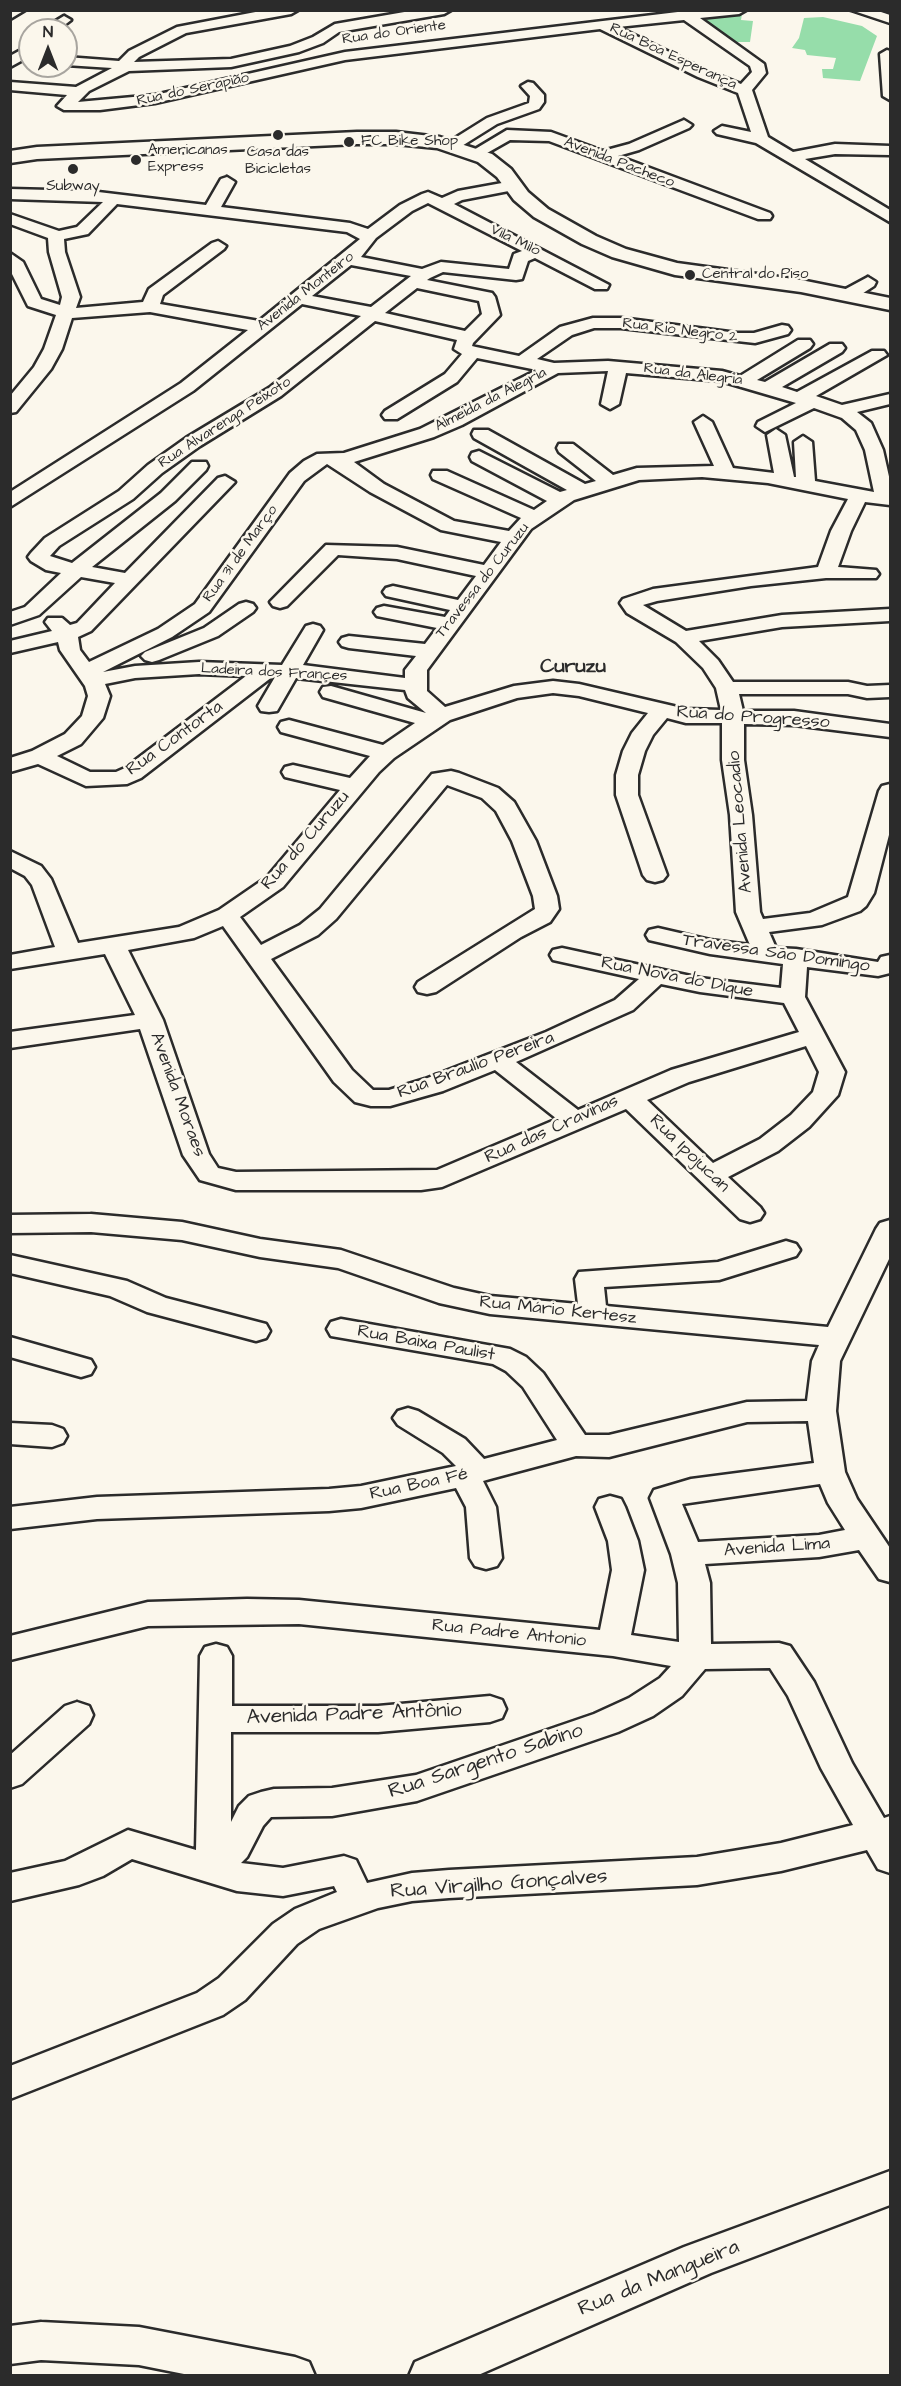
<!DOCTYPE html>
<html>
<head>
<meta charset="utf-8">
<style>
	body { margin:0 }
	#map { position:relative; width:901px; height:2386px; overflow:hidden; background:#fbf7ec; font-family:"Architects Daughter",sans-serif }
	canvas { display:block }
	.frame { position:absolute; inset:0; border:12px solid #2b2b2b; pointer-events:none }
	.north { position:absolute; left:18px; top:18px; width:60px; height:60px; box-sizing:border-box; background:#fbf7ec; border:2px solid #a8a59f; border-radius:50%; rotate:0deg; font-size:16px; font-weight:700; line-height:24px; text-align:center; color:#2b2b2b }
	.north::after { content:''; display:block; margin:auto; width:21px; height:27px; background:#2b2b2b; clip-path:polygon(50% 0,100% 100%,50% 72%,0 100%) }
</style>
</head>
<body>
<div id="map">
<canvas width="901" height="2386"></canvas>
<div class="frame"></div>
<div class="north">N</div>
</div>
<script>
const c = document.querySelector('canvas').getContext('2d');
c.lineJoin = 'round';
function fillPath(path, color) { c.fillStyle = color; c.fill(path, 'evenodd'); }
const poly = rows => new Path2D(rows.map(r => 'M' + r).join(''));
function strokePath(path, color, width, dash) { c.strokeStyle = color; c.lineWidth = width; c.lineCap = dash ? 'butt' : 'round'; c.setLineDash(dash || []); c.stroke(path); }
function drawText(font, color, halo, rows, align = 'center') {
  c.font = font + ' "Architects Daughter",sans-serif'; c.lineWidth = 5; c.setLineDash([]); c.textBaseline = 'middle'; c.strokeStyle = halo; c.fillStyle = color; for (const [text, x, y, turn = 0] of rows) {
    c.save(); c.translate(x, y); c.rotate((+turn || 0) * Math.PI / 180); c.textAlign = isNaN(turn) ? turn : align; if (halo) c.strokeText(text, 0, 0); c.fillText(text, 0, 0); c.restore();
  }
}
fillPath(poly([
	[742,14,741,20,753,21,750,42,727,42,718,36,700,18],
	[823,17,862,26,877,36,860,81,823,78,822,69,833,69,836,58,807,55,805,50,792,48,799,38,804,18]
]), '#96ddaa');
const minor = poly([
	[266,10,298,10,291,14,186,33,139,57,134,62,231,59,290,46,313,37,335,24,416,10,451,10,444,14,339,32,323,43,299,52,231,67,129,71,89,91,78,102,155,95,345,52,686,11,746,10,739,14,700,18,764,64,766,73,752,90,768,137,793,152,835,144,890,146,890,155,835,154,805,159,890,210,890,222,756,143,717,134,714,131,722,126,751,132,738,93,698,77,600,29,345,60,155,103,100,110,64,110,57,106,67,95,10,90,10,82,76,87,112,68,66,65,66,57,119,61,129,51,177,27,266,10],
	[684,20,750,66,752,72,741,84,708,71,618,27,684,20],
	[851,10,875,10,890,15,890,23,851,10],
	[64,16,71,20,58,30,41,30,64,16],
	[30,45,30,56,10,67,10,56,30,45],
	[887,50,890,51,890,100,883,96,880,54,887,50],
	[528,82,533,83,544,95,544,102,539,109,497,124,457,149,447,149,444,146,447,143,487,118,529,103,530,96,521,86,528,82],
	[684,120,692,125,689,128,639,150,618,156,770,213,772,216,770,219,758,219,549,141,510,140,480,157,475,159,467,154,507,130,551,132,603,151,629,144,684,120],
	[227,177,235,182,221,207,350,223,368,229,400,205,422,194,428,192,442,198,458,191,513,181,519,183,521,186,519,189,462,200,454,204,609,285,607,289,595,289,535,258,528,261,522,279,516,280,443,272,430,278,427,280,492,293,495,297,500,315,473,343,472,346,476,347,519,356,560,327,593,318,621,318,737,333,754,333,782,325,788,326,791,330,788,334,755,343,621,328,594,328,572,335,537,359,554,363,608,361,722,371,740,376,798,340,810,340,813,344,810,348,757,380,765,382,830,344,842,344,845,348,842,352,782,387,797,392,872,351,884,351,887,355,816,396,842,405,890,394,890,404,857,412,871,423,883,450,890,481,890,505,865,502,851,531,838,567,876,570,879,574,876,578,826,578,751,586,657,601,643,605,686,631,782,615,890,609,890,621,782,627,699,641,718,660,733,682,848,682,867,686,890,685,890,697,867,698,848,694,739,694,743,711,794,711,890,724,890,737,794,725,744,724,744,760,752,815,760,912,763,919,810,913,848,897,879,791,882,786,890,784,890,831,874,893,866,906,860,911,822,925,769,932,776,948,796,949,878,962,881,957,890,955,890,973,878,976,807,967,805,997,845,1072,838,1095,809,1127,778,1151,728,1177,760,1207,764,1213,760,1219,750,1222,740,1219,626,1109,442,1187,421,1190,236,1190,200,1180,183,1155,140,1029,10,1048,10,1032,135,1015,105,954,10,969,10,955,55,947,32,885,25,876,10,868,10,851,41,866,51,879,78,943,179,927,219,910,267,877,340,790,285,777,282,772,285,767,293,765,350,778,370,756,281,732,278,727,281,722,289,720,383,745,415,723,323,697,320,692,323,687,331,686,426,713,408,698,405,690,296,678,277,711,269,712,261,711,258,706,275,677,272,677,141,778,127,784,86,786,38,764,10,772,10,758,32,751,65,734,82,716,88,696,85,686,60,650,58,642,10,653,10,641,52,631,45,622,48,618,62,618,70,625,77,623,115,583,81,577,39,615,10,625,10,612,25,607,61,573,46,570,31,561,28,557,31,553,45,538,119,491,148,465,186,438,269,388,361,316,302,304,193,391,10,507,10,492,181,383,248,330,150,312,72,318,62,349,51,369,16,412,10,413,10,396,34,367,44,349,56,315,28,306,10,270,10,253,23,262,41,299,60,305,62,297,49,252,48,238,10,224,10,214,59,231,77,227,103,202,10,199,10,189,90,191,206,205,221,179,227,177],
	[428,203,522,251,514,254,509,269,441,262,422,269,361,257,376,238,412,211,428,203],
	[117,204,347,232,360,239,259,321,160,304,163,295,224,249,226,246,218,241,212,243,149,289,143,302,76,308,80,297,65,252,64,239,88,234,117,204],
	[351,265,411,276,371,307,312,296,351,265],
	[417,288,479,301,482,314,465,331,385,313,417,288],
	[375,321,457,340,454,349,462,354,445,374,385,411,382,415,385,419,397,419,457,382,477,358,537,370,420,429,344,453,317,454,304,461,290,473,195,604,158,629,89,662,80,650,78,637,91,631,235,482,225,476,218,478,125,573,92,567,175,501,206,470,208,466,206,462,192,462,161,493,72,563,50,556,59,546,133,499,162,473,200,446,281,396,375,321],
	[608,371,601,404,610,409,619,404,626,373,721,381,796,403,758,422,756,426,765,432,814,408,842,418,856,430,865,450,874,492,815,481,812,442,803,436,794,442,796,477,794,477,785,435,776,429,767,435,774,473,733,468,712,422,703,416,694,422,714,466,637,468,613,475,573,444,559,444,557,448,559,452,596,481,585,484,488,430,474,430,472,434,474,438,567,490,560,492,479,451,472,453,470,457,472,461,547,501,534,510,447,471,433,471,431,475,433,479,521,518,509,531,454,521,384,484,354,462,434,437,462,425,558,373,608,371],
	[327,464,370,492,441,530,501,542,484,565,397,547,326,545,270,602,273,606,280,608,287,606,338,555,397,559,476,576,458,600,393,586,386,588,383,592,386,596,450,610,445,617,384,606,377,608,374,612,377,616,437,628,425,644,349,636,342,638,339,642,342,646,349,648,416,656,405,670,405,678,303,665,323,630,320,626,313,624,306,626,282,665,199,662,135,666,103,672,172,637,209,612,304,481,327,464],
	[702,477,768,483,848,499,831,531,818,567,653,589,623,599,620,603,627,613,676,642,703,668,716,688,721,710,686,709,579,684,553,681,514,686,445,707,427,691,427,670,531,529,574,500,639,480,702,477],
	[199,674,246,676,125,768,116,772,90,772,57,756,81,744,103,718,110,696,105,684,135,678,199,674],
	[553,693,579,696,648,713,632,733,623,751,616,775,616,795,643,875,647,880,655,882,663,880,667,875,638,795,638,775,645,751,653,735,667,718,686,723,722,723,722,760,730,815,736,912,750,945,710,940,658,928,649,930,646,935,649,940,710,954,783,964,781,988,700,978,562,948,553,950,550,955,553,960,639,979,615,1000,546,1032,425,1079,389,1090,373,1090,352,1070,271,959,318,935,336,919,447,785,482,798,496,811,512,841,533,896,535,909,418,982,415,987,418,992,427,994,436,992,521,937,550,922,559,909,557,896,536,841,514,802,498,788,459,773,451,771,432,774,320,909,300,925,261,945,240,917,283,887,379,772,394,758,450,720,517,698,553,693],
	[223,926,334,1082,355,1102,371,1106,390,1106,443,1091,495,1070,557,1119,437,1170,236,1172,218,1168,209,1154,163,1020,128,950,194,938,223,926],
	[661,984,700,992,784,1003,799,1032,671,1070,578,1110,516,1062,633,1010,661,984],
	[806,1046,819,1072,813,1092,791,1115,760,1139,713,1163,647,1100,689,1082,806,1046],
	[868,277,876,282,874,286,854,299,842,299,840,295,842,291,868,277],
	[246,602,253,604,256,608,253,612,218,636,159,660,152,662,145,660,141,656,145,652,204,628,239,604,246,602],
	[91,1214,182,1222,260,1239,341,1250,454,1288,490,1296,578,1304,575,1279,579,1272,718,1262,786,1241,796,1244,800,1250,796,1256,719,1280,604,1287,606,1306,828,1327,876,1229,880,1223,890,1220,890,1257,840,1361,836,1411,845,1472,857,1499,890,1548,890,1582,879,1579,859,1550,819,1557,705,1564,710,1583,711,1644,779,1643,790,1646,814,1682,852,1763,884,1818,890,1816,890,1873,878,1869,867,1850,781,1871,697,1885,449,1898,412,1901,378,1908,319,1929,297,1944,245,2000,223,2015,10,2099,10,2066,197,1993,219,1978,273,1924,295,1909,337,1892,334,1886,283,1896,237,1891,132,1859,103,1876,79,1885,10,1901,10,1873,65,1861,128,1830,196,1850,200,1656,205,1647,216,1644,227,1647,232,1656,232,1706,378,1706,490,1696,502,1700,506,1709,502,1718,490,1722,378,1732,231,1732,231,1822,239,1806,249,1796,261,1792,274,1789,332,1788,416,1775,594,1714,629,1698,660,1678,671,1666,613,1656,299,1624,148,1626,10,1660,10,1636,148,1602,247,1599,299,1600,600,1630,612,1570,608,1541,595,1507,599,1499,610,1496,621,1499,625,1507,638,1541,644,1570,631,1635,679,1642,678,1583,671,1554,650,1498,654,1490,691,1479,814,1463,808,1421,747,1422,609,1457,576,1456,490,1479,483,1481,496,1507,502,1558,497,1566,486,1569,475,1566,470,1558,466,1507,456,1488,361,1508,329,1511,97,1519,10,1529,10,1507,97,1497,329,1489,361,1486,456,1466,443,1453,398,1425,393,1418,398,1411,408,1408,418,1411,465,1439,484,1459,557,1440,523,1387,506,1371,493,1364,331,1336,327,1329,331,1322,341,1319,510,1349,526,1357,543,1373,585,1435,609,1435,747,1402,807,1401,812,1361,819,1345,490,1314,439,1303,338,1268,260,1257,182,1240,91,1232,10,1233,10,1215,91,1214],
	[820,1484,828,1503,845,1530,819,1535,698,1542,682,1504,820,1484],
	[770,1668,788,1696,821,1768,853,1825,781,1843,697,1857,449,1870,412,1873,367,1883,356,1860,344,1856,283,1868,241,1863,247,1857,263,1826,271,1817,332,1816,417,1801,618,1732,653,1716,682,1696,705,1669,770,1668],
	[10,1255,127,1281,166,1298,266,1324,270,1331,266,1338,256,1341,147,1312,110,1296,10,1273,10,1255],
	[10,1337,91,1360,95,1367,91,1374,81,1377,10,1357,10,1337],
	[10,1423,52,1425,63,1429,67,1436,63,1443,52,1447,10,1444,10,1423],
	[77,1702,89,1706,93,1715,89,1724,22,1784,10,1788,10,1755,65,1706,77,1702],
	[890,2171,890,2205,711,2273,476,2376,409,2376,415,2362,684,2247,890,2171],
	[41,2322,139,2327,295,2357,309,2362,315,2376,194,2376,139,2365,41,2360,10,2364,10,2326,41,2322]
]);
const major = poly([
	[10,10,25,10,10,19,10,10],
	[357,132,396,132,439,137,492,154,511,169,528,192,548,209,596,236,626,249,677,263,801,280,890,298,890,310,801,292,675,275,612,257,582,244,534,217,514,200,497,177,478,162,437,148,396,144,357,144,37,159,10,163,10,151,37,147,357,132]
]);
strokePath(minor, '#2b2b2b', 5);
strokePath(major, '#2b2b2b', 5);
fillPath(minor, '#fbf7ec');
fillPath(major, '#fbf7ec');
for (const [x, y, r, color] of [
	[278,135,6,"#2b2b2b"],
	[349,142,6,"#2b2b2b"],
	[136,160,6,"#2b2b2b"],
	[73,169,6,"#2b2b2b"],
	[690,275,6,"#2b2b2b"]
]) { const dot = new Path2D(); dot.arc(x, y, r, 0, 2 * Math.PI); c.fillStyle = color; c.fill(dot); strokePath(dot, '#fbf7ec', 2); }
drawText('15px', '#2b2b2b', '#fbf7ec', [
	["Rua do Oriente",394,33,-8],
	["Rua Boa Esperança",673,57,25],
	["Rua do Serapião",193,90,-12],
	["Avenida Pacheco",619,163,21],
	["Vila Milo",515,241,26],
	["Avenida Monteiro",306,292,-38],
	["Rua Rio Negro 2",680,331,7],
	["Rua da Alegria",693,375,7],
	["Almeida da Alegria",491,400,-27],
	["Rua Alvarenga Peixoto",225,423,-33],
	["Rua 31 de Março",241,554,-54],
	["Travessa do Curuzu",483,581,-52],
	["Ladeira dos Françes",274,673,3]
]);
drawText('15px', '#2b2b2b', '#fbf7ec', [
	["FC Bike Shop",361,142],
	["Americanas",148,151],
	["Express",148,168],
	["Casa das",278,153,"center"],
	["Bicicletas",278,170,"center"],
	["Subway",73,187,"center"],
	["Central do Piso",702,275]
], 'left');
drawText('18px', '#2b2b2b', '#fbf7ec', [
	["Rua do Progresso",753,718,4],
	["Rua Contorta",175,739,-36],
	["Avenida Leocadio",741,822,-95],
	["Rua do Curuzu",306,841,-49],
	["Travessa Sāo Domingo",776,954,8],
	["Rua Nova do Dique",677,978,11],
	["Rua Braulio Pereira",476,1066,-20],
	["Avenida Moraes",177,1095,70],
	["Rua das Cravinas",552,1130,-24],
	["Rua Ipojucan",689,1154,44],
	["Rua Mário Kertesz",558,1311,6],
	["Rua Baixa Paulist",426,1344,10],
	["Rua Boa Fé",419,1485,-12],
	["Avenida Lima",777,1548,-4],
	["Rua Padre Antonio",509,1634,6]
]);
drawText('bold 20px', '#2b2b2b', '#fbf7ec', [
	["Curuzu",573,668]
]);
drawText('21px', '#2b2b2b', '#fbf7ec', [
	["Avenida Padre Antônio",354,1715,-2],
	["Rua Sargento Sabino",486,1762,-18],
	["Rua Virgilho Gonçalves",499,1885,-4],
	["Rua da Mangueira",659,2279,-22]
]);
</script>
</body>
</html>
